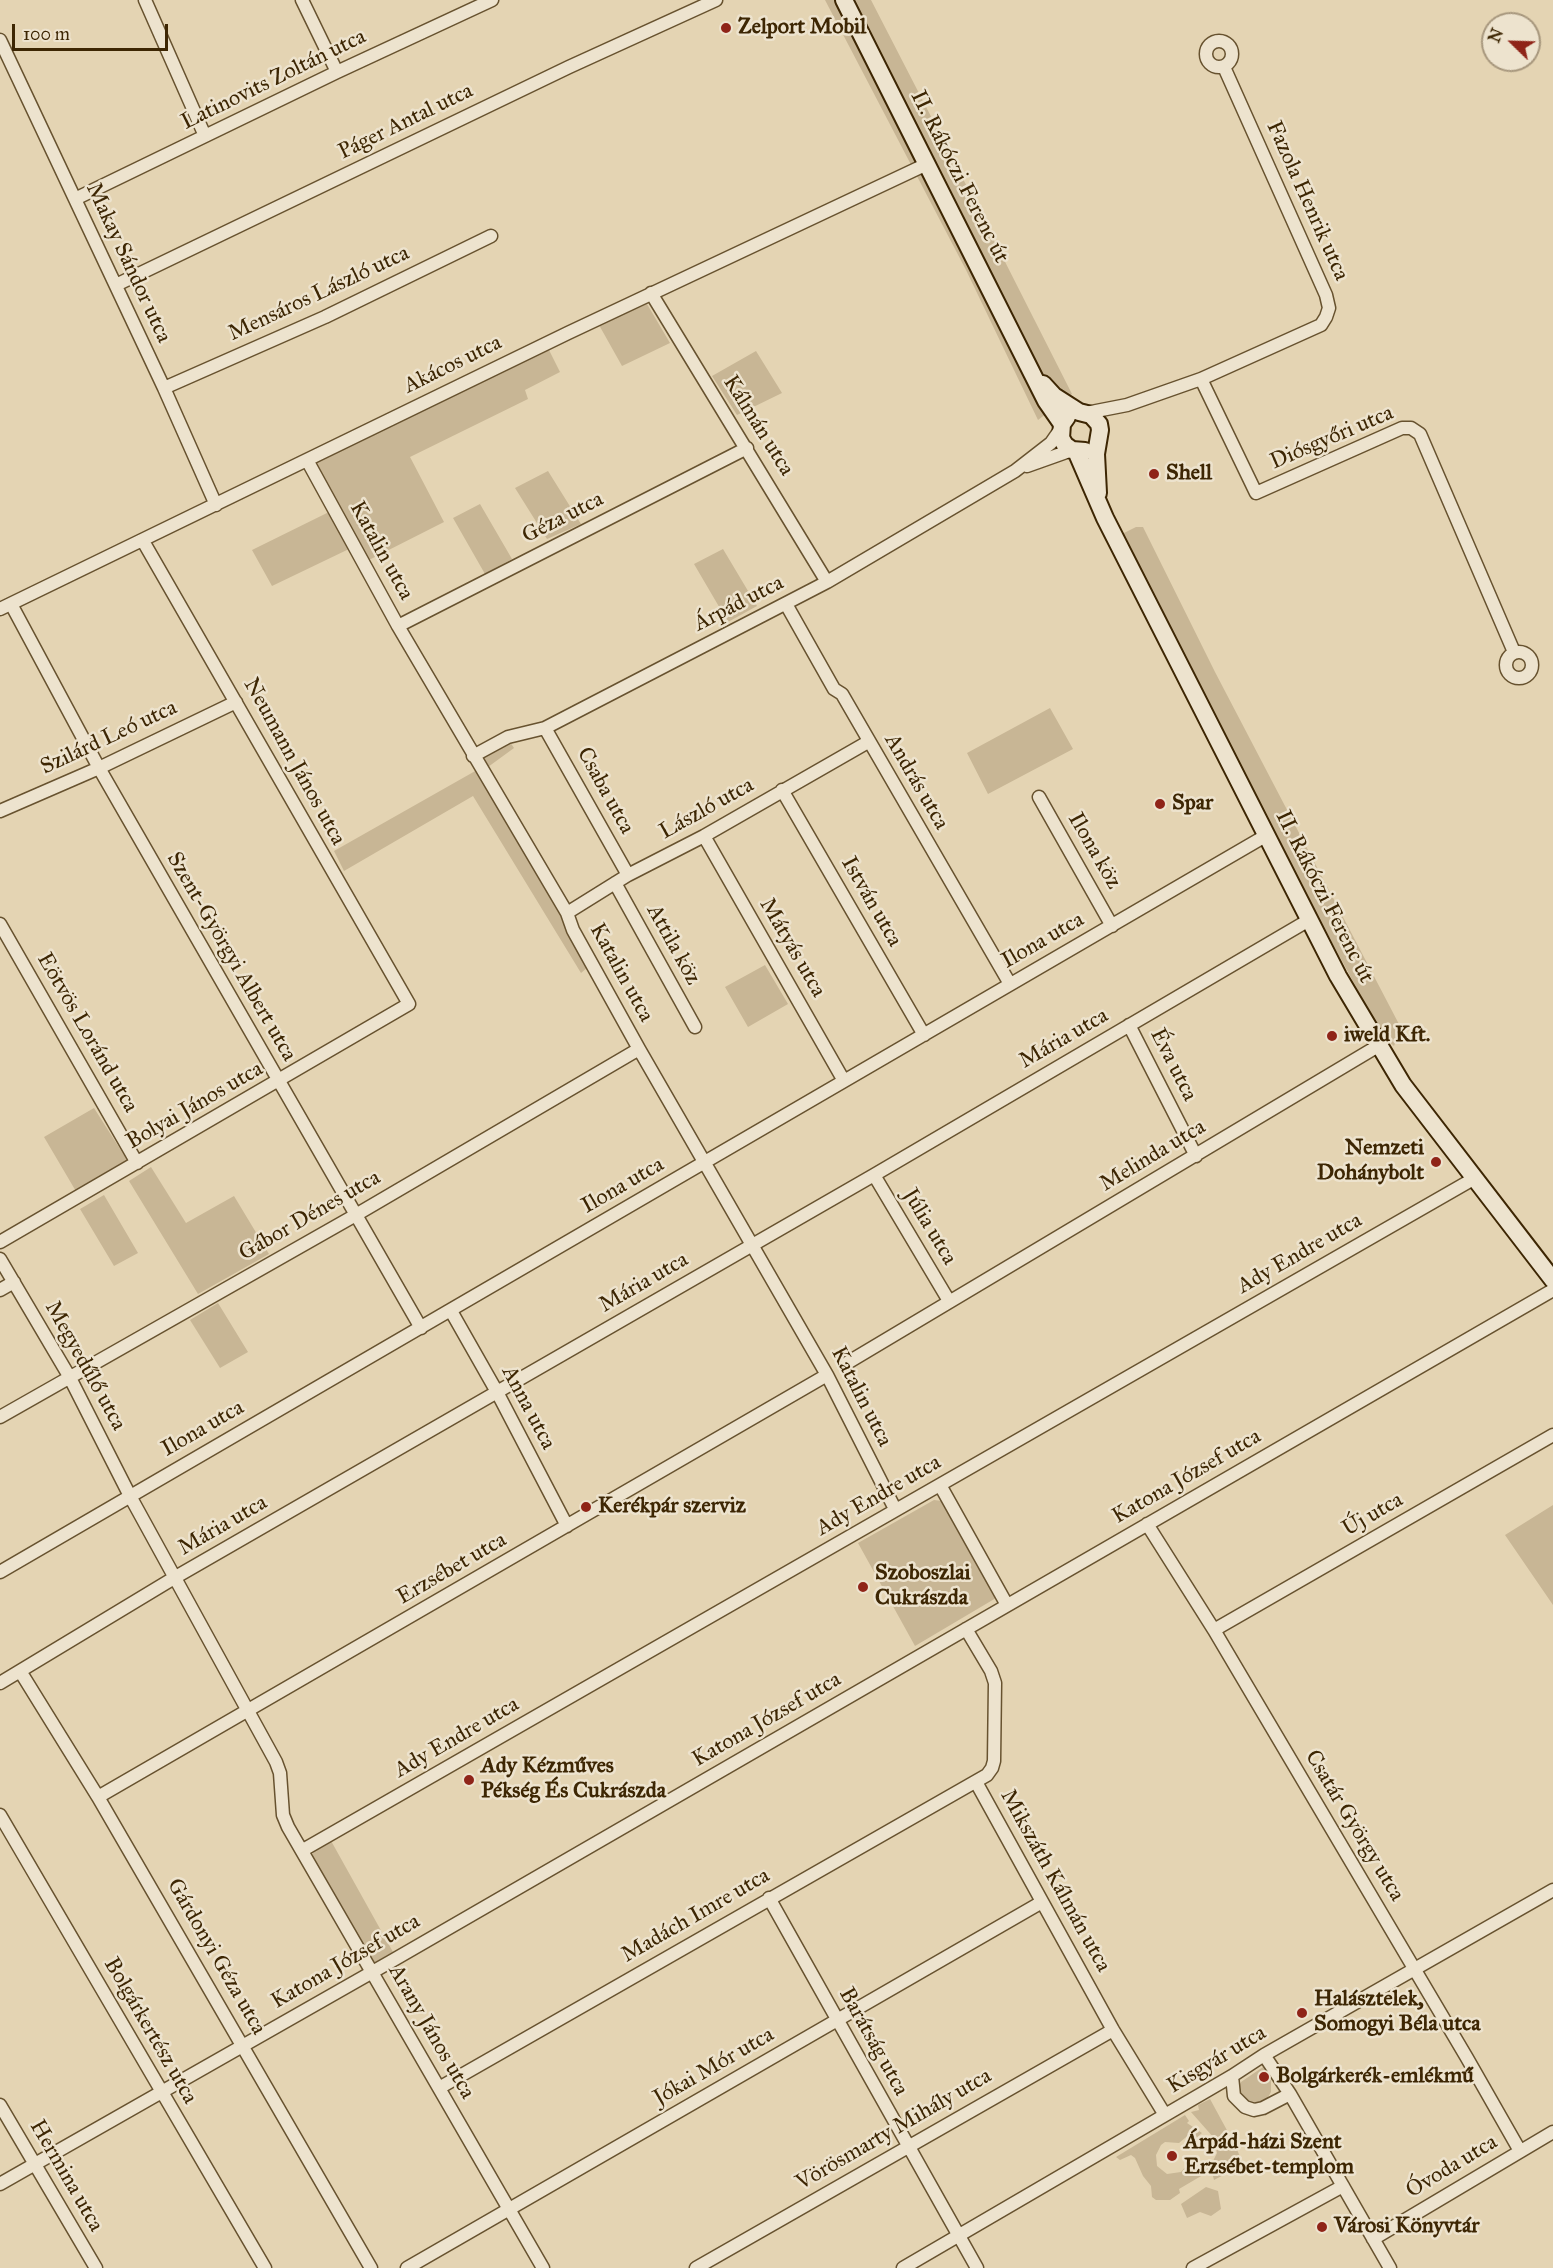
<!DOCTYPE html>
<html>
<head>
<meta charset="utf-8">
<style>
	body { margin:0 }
	#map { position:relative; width:1553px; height:2268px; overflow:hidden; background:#e4d4b3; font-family:"IM FELL Great Primer",serif }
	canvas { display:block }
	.north { position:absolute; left:1481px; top:12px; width:60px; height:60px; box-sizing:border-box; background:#ede3ce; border:2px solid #a7977d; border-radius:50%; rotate:293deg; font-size:16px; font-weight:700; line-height:24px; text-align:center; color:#3d2603 }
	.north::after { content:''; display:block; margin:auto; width:21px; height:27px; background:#8f2418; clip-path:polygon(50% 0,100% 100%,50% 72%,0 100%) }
	.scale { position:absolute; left:12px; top:24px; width:156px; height:27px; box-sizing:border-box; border:3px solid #3d2603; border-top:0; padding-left:8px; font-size:18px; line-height:21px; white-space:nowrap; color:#3d2603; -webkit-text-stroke:4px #ede3ce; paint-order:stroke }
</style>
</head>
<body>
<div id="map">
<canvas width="1553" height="2268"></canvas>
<div class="north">N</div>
<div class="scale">100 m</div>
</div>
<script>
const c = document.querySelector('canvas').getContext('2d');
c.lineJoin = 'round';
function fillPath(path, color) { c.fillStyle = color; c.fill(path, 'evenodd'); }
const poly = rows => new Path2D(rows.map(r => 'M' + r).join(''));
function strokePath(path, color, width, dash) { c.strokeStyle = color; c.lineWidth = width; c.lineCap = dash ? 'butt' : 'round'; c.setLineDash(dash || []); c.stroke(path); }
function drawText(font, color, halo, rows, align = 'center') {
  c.font = font + ' "IM FELL Great Primer",serif'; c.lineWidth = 5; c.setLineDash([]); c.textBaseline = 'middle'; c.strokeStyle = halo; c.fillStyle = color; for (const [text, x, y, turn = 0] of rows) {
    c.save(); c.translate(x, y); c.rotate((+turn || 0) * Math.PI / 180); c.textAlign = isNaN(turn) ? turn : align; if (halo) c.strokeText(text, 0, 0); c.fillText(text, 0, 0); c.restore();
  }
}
fillPath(poly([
	[825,0,871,0,957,167,1072,394,1038,420,966,270],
	[647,304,670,343,622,366,599,325],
	[549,350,560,372,525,390,528,399,410,457,444,522,365,562,315,461],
	[756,351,782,393,737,415,712,376],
	[548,471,581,524,547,539,515,488],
	[480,504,512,559,485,574,453,518],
	[329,512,349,549,272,586,252,550],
	[1136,527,1143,527,1215,672,1401,1028,1394,1046,1382,1035,1274,835,1156,599,1149,591,1120,535],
	[723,549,757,606,728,622,694,564],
	[1050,708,1073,749,988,794,967,753],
	[510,742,514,748,488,767,566,905,588,967,581,973,473,796,344,871,334,851,477,770,482,755],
	[765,965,788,1004,748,1027,725,987],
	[94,1108,129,1163,77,1193,44,1137],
	[151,1167,186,1223,234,1196,269,1254,198,1294,129,1181],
	[104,1195,138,1253,114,1266,80,1209],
	[218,1303,248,1352,220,1368,190,1320],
	[934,1500,942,1501,996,1598,915,1646,858,1543],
	[1553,1505,1553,1605,1505,1535],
	[330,1839,393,1952,371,1965,311,1857,316,1848],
	[1263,2067,1271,2080,1271,2092,1267,2099,1261,2102,1249,2102,1243,2098,1238,2088,1241,2082],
	[1210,2099,1235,2145,1245,2168,1239,2171,1235,2169,1214,2180,1212,2172,1225,2162,1179,2189,1180,2193,1170,2200,1156,2200,1152,2197,1151,2186,1143,2176,1135,2158,1131,2155,1120,2160,1116,2157,1185,2115,1189,2121,1187,2123,1202,2133,1196,2138,1191,2133,1179,2143,1165,2142,1161,2145,1156,2155,1157,2166,1167,2174,1181,2172,1187,2165,1203,2172,1212,2163,1217,2153,1214,2138,1191,2112,1199,2110,1198,2105],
	[1206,2187,1218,2191,1221,2209,1211,2216,1200,2212,1187,2218,1181,2204]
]), '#c8b695');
const street = poly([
	[145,0,205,136],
	[302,0,337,72],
	[0,40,164,388,216,505],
	'1206 54a13 13 0 1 1 26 0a13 13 0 1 1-26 0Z',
	[75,199,337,72,492,0],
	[116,285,569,67,716,0],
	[651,293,827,582],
	[1201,379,1256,493,1402,428,1411,428,1420,434,1514,652],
	[164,388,325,317,491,236],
	[1086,413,1127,405,1201,379,1321,325,1326,317,1329,308,1326,295,1224,67],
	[307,460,398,626,567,913,573,930,639,1049,827,1375,895,1509],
	[1027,466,1072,450],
	[11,604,99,768,421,1328],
	[786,604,834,689,842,694,1010,984],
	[0,609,568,333,927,164],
	[398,626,747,448],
	'1506 665a13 13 0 1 1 26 0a13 13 0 1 1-26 0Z',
	[545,728,628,875],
	[473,756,508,737,545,728,827,582,1015,471,1051,443,1060,430],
	[782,790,924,1035],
	[1039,797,1112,926],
	[0,811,99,768,236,702],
	[704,836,844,1081],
	[615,883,695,1027],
	[567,913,628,875,704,836,868,742],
	[0,924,137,1163],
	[1129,1025,1196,1156],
	[874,1175,949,1301],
	[0,1242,409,1004,143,541],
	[0,1259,69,1376,130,1496,276,1762,280,1773,283,1815,288,1827,543,2268],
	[0,1290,14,1282],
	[451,1311,497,1392,567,1526],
	[847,1363,1378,1046],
	[0,1417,354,1216,639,1049],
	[940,1485,1007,1605],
	[1147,1524,1214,1630,1467,2058,1520,2151],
	[0,1572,1267,835],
	[1214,1630,1553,1435],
	[20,1671,98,1797,371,2268],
	[0,1683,174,1578,874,1175,1309,920],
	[976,1782,1113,2030,1165,2115],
	[98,1797,827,1375],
	[0,1815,265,2268],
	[303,1850,1475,1178],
	[769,1898,977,2268],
	[1264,2055,1290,2094,1390,2268],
	[1232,2076,1234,2096,1245,2107,1254,2110,1263,2108,1290,2094],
	[439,2088,987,1775,992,1768,994,1761,995,1683,991,1671,966,1629],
	[0,2105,96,2268],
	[0,2184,390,1962,1553,1290],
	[1373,2239,1553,2132],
	[407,2268,1042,1902],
	[696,2268,1113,2030],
	[903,2268,1232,2076,1264,2055,1553,1890],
	[1193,2268,1343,2186]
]);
const secondary = poly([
	[844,0,1046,401,1062,424],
	[1043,384,1054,396,1079,412,1091,415,1099,424,1100,430,1096,454,1098,493],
	[1067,417,1062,424,1061,438,1065,445,1072,450,1085,451],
	[1076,451,1105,518,1338,976,1403,1085,1553,1280]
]);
strokePath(street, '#67522f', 15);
strokePath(secondary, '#3d2603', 20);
strokePath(street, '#ede3ce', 12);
strokePath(secondary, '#ede3ce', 16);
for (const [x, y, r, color] of [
	[726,28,6,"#8f2418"],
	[1154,474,6,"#8f2418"],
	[1160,804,6,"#8f2418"],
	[1332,1036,6,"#8f2418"],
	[1436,1162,6,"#8f2418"],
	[586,1507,6,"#8f2418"],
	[863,1587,6,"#8f2418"],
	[469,1780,6,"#8f2418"],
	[1302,2013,6,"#8f2418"],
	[1264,2077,6,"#8f2418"],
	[1172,2156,6,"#8f2418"],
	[1322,2227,6,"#8f2418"]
]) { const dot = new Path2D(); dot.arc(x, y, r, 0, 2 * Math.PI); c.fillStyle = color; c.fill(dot); strokePath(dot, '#ede3ce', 2); }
drawText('bold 22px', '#3d2603', '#ede3ce', [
	["Zelport Mobil",738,28],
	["Shell",1166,474],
	["Spar",1172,804],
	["iweld Kft.",1344,1036],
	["Nemzeti",1424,1149,"right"],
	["Dohánybolt",1424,1174,"right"],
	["Kerékpár szerviz",598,1507],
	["Szoboszlai",875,1574],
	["Cukrászda",875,1599],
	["Ady Kézműves",481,1767],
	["Pékség És Cukrászda",481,1792],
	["Halásztelek,",1314,2000],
	["Somogyi Béla utca",1314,2025],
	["Bolgárkerék-emlékmű",1276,2077],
	["Árpád-házi Szent",1184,2143],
	["Erzsébet-templom",1184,2168],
	["Városi Könyvtár",1334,2227]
], 'left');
drawText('22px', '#3d2603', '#ede3ce', [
	["Latinovits Zoltán utca",274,80,-26],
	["Páger Antal utca",406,122,-26],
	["II. Rákóczi Ferenc út",959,177,63],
	["Fazola Henrik utca",1307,201,66],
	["Makay Sándor utca",128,263,65],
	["Mensáros László utca",319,294,-25],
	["Akácos utca",453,365,-26],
	["Kálmán utca",758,426,58],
	["Diósgyőri utca",1332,438,-23],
	["Géza utca",563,518,-27],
	["Katalin utca",381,551,61],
	["Árpád utca",739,604,-27],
	["Szilárd Leó utca",109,738,-25],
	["Neumann János utca",294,762,61],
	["András utca",916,782,60],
	["Csaba utca",605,791,61],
	["László utca",707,809,-29],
	["Ilona köz",1094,851,60],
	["II. Rákóczi Ferenc út",1324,897,63],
	["István utca",871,902,60],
	["Ilona utca",1043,941,-30],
	["Attila köz",673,945,61],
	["Mátyás utca",792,948,60],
	["Szent-Györgyi Albert utca",231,957,60],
	["Katalin utca",621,973,61],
	["Eötvös Loránd utca",87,1033,60],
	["Mária utca",1064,1039,-30],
	["Éva utca",1173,1065,63],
	["Bolyai János utca",195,1106,-30],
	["Melinda utca",1153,1156,-31],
	["Ilona utca",623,1186,-30],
	["Gábor Dénes utca",310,1216,-30],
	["Júlia utca",929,1227,59],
	["Ady Endre utca",1300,1254,-30],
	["Mária utca",644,1283,-30],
	["Megyedűlő utca",85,1366,61],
	["Katalin utca",861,1397,63],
	["Anna utca",528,1408,62],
	["Ilona utca",203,1429,-30],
	["Katona József utca",1187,1477,-30],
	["Ady Endre utca",879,1496,-30],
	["Új utca",1373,1515,-30],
	["Mária utca",223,1526,-30],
	["Erzsébet utca",452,1569,-30],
	["Katona József utca",767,1720,-30],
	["Ady Endre utca",457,1738,-30],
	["Csatár György utca",1354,1826,59],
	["Mikszáth Kálmán utca",1055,1881,61],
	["Madách Imre utca",696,1916,-30],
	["Gárdonyi Géza utca",216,1957,60],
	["Katona József utca",346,1962,-30],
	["Bolgárkertész utca",150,2031,60],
	["Arany János utca",431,2032,60],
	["Barátság utca",873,2042,61],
	["Kisgyár utca",1217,2060,-31],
	["Jókai Mór utca",714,2067,-30],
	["Vörösmarty Mihály utca",894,2130,-30],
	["Óvoda utca",1452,2167,-31],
	["Hermina utca",66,2176,60]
]);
</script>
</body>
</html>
